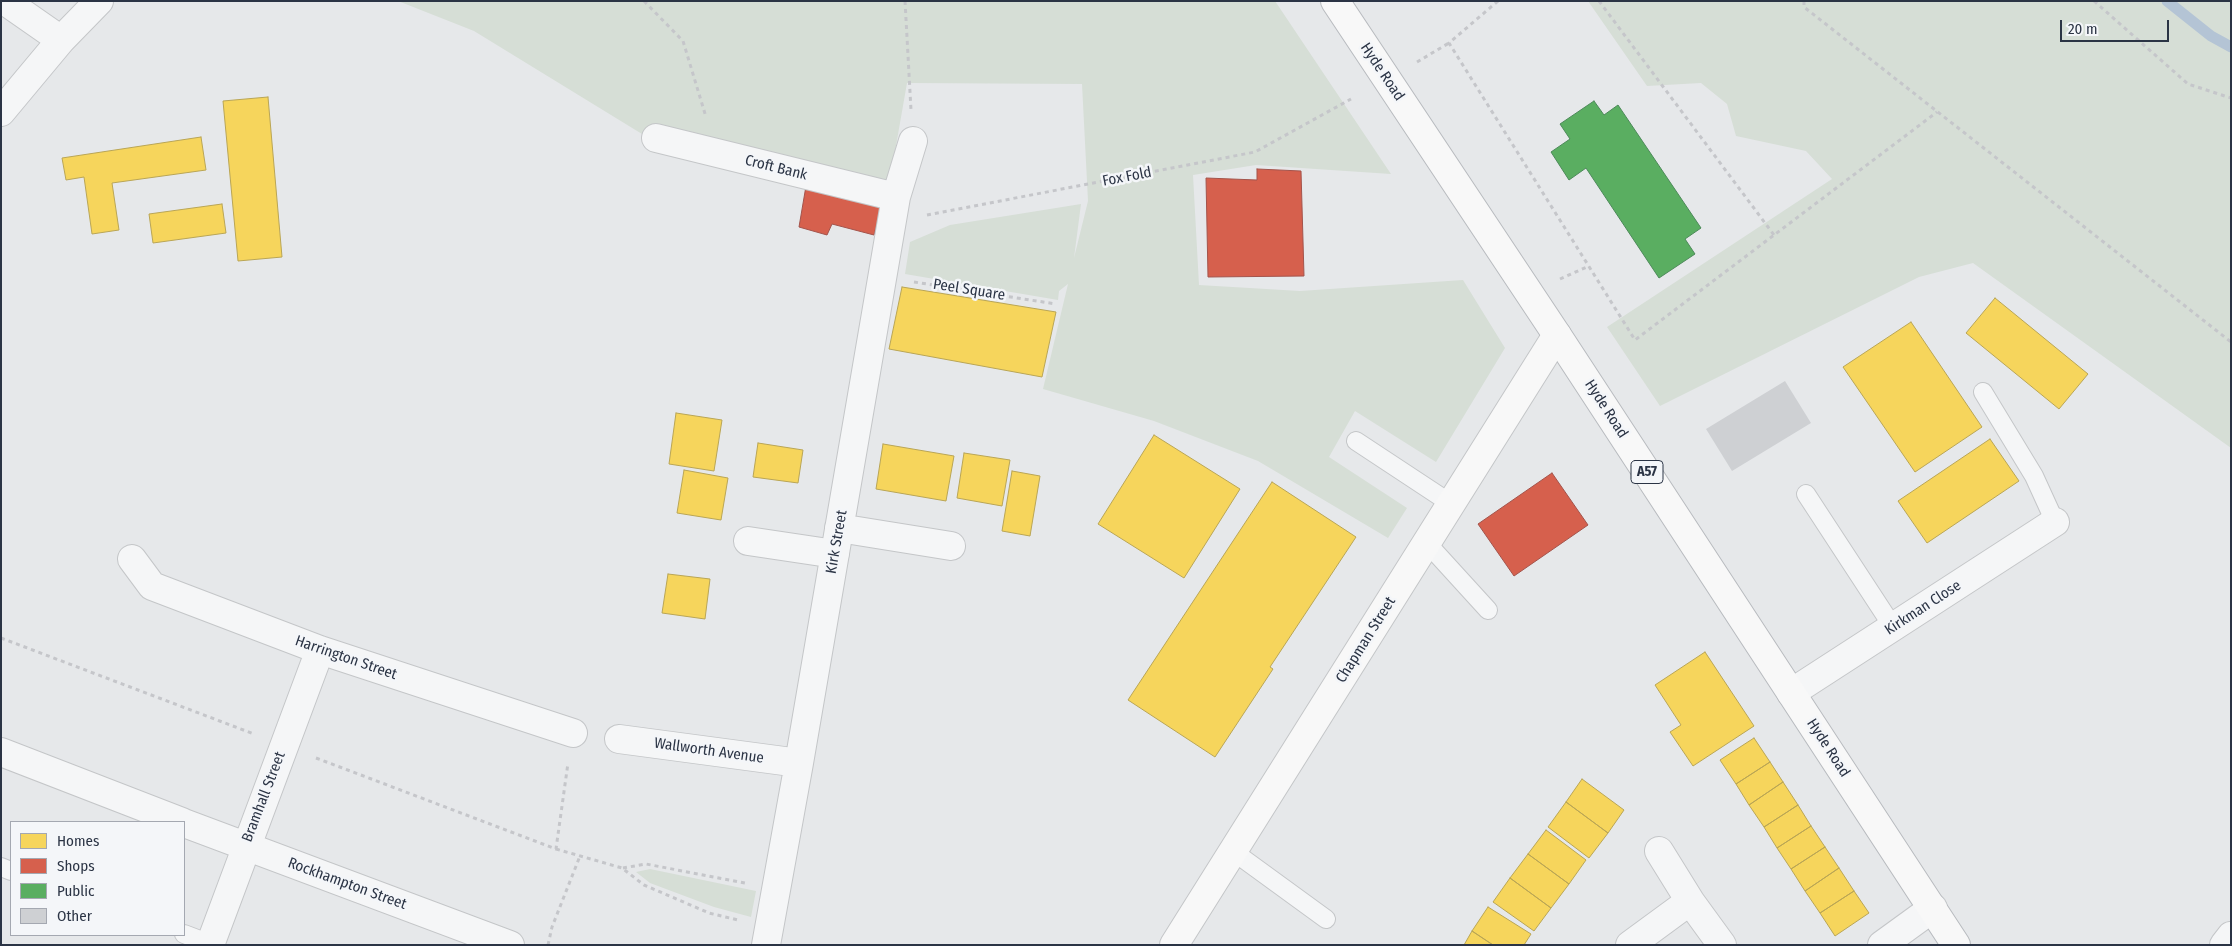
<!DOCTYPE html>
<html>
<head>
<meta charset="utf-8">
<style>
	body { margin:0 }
	#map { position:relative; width:2232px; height:946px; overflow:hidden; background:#e6e8ea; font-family:"Fira Sans Condensed",sans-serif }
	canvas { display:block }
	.frame { position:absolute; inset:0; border:2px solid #2b3445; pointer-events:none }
	.legend { position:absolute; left:10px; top:821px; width:175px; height:115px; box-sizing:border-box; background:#f4f6f9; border:1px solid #a4a8b1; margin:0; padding:6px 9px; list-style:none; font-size:15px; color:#2b3445 }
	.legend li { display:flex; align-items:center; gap:10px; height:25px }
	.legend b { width:25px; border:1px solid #a4a8b1 }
	.scale { position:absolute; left:2060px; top:20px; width:109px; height:22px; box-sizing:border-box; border:2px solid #2b3445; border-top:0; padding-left:6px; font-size:15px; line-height:18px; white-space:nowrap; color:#2b3445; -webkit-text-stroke:4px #f4f6f9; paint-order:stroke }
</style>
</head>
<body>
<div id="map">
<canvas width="2232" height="946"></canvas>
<div class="frame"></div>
<ul class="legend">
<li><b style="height:14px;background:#f6d55c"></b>Homes</li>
<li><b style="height:14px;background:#d6604d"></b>Shops</li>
<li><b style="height:14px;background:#5aae61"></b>Public</li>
<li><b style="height:14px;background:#ced0d3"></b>Other</li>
</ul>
<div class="scale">20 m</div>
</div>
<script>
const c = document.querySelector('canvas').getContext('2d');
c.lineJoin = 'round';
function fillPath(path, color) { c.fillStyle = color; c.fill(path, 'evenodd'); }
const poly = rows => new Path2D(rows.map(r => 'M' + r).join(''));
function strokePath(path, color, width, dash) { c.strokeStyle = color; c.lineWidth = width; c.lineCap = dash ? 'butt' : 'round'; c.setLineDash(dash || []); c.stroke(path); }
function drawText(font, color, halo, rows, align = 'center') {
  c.font = font + ' "Fira Sans Condensed",sans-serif'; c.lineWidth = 5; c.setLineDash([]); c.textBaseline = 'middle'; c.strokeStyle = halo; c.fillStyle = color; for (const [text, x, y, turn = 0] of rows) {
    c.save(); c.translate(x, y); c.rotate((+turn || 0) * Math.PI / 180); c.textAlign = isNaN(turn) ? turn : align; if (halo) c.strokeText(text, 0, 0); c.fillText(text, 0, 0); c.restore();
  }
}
fillPath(poly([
	[398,1,1275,1,1391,174,1256,165,1193,175,1199,285,1300,291,1463,280,1505,348,1436,462,1355,411,1329,457,1407,508,1388,538,1258,461,1154,421,1043,389,1068,284,1059,291,1058,300,905,274,910,242,950,225,1081,204,1074,258,1088,201,1082,84,907,83,890,180,642,134,474,31],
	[1588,1,2231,1,2231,448,1973,263,1919,277,1660,406,1607,327,1832,179,1806,151,1736,136,1727,104,1701,83,1647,86],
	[650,869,756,891,751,917,714,907,650,883,636,872]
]), '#d6ded6');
const homes = poly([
	[268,97,282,257,238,261,223,101,268,97],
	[201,137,206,170,112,183,119,230,92,234,84,177,66,180,62,158,201,137],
	[222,204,226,233,153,243,149,214,222,204],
	[902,287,1056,312,1042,377,889,349,902,287],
	[1995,298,2088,374,2059,409,1966,333,1995,298],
	[1911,322,1982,427,1915,472,1843,367,1911,322],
	[676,413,722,420,714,471,669,464,676,413],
	[1154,435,1240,489,1184,578,1098,524,1154,435],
	[1990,439,2019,481,1927,543,1898,501,1990,439],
	[758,443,803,450,798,483,753,477,758,443],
	[883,444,954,456,946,501,876,489,883,444],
	[964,453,1010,460,1002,506,957,498,964,453],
	[684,470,728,478,721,520,677,513,684,470],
	[1012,471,1040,476,1030,536,1002,531,1012,471],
	[1272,482,1356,537,1270,667,1273,669,1215,757,1128,700,1272,482],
	[668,574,710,579,705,619,662,613,668,574],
	[1705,652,1754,726,1693,766,1670,732,1681,725,1655,685,1705,652],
	[1754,738,1770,762,1736,784,1720,760,1754,738],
	[1770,762,1783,782,1749,805,1736,784,1770,762],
	[1582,779,1624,810,1608,833,1566,802,1582,779],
	[1783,782,1798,805,1764,827,1749,805,1783,782],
	[1566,802,1608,833,1589,858,1548,827,1566,802],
	[1798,805,1811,826,1777,848,1764,827,1798,805],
	[1811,826,1825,847,1791,869,1777,848,1811,826],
	[1546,830,1586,860,1569,884,1528,854,1546,830],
	[1825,847,1839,868,1805,891,1791,869,1825,847],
	[1528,854,1569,884,1551,908,1510,878,1528,854],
	[1839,868,1854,891,1820,913,1805,891,1839,868],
	[1510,878,1551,908,1534,931,1493,902,1510,878],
	[1854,891,1869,913,1835,936,1820,913,1854,891],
	[1488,907,1531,934,1524,945,1493,945,1472,931,1488,907],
	[1472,931,1493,945,1464,945,1472,931]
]);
fillPath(homes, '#f6d55c');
strokePath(homes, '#b9a555', 1);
const shops = poly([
	[1257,169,1301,171,1304,276,1208,277,1206,178,1257,180,1257,169],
	[806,186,882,204,874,235,832,224,827,235,799,227,806,186],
	[1552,473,1588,525,1514,576,1478,524,1552,473]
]);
fillPath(shops, '#d6604d');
strokePath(shops, '#a3534b', 1);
const public = poly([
	[1594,101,1604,115,1618,105,1701,228,1685,239,1695,254,1659,278,1586,168,1569,180,1551,152,1570,139,1560,124,1594,101]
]);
fillPath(public, '#5aae61');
strokePath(public, '#4c8959', 1);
strokePath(poly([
	[2167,1,2211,36,2231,47]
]), '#b4c4d5', 11);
fillPath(poly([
	[1785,381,1811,423,1732,471,1706,429]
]), '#ced0d3');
const lane = poly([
	[1983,392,2034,476,2055,522],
	[1356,441,1450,503],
	[1806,494,1893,627],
	[1426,542,1488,610],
	[1234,852,1326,919],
	[1,867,11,871],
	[184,934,213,945]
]);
const street = poly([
	[5,1,61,40],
	[1,112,61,40,99,1],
	[656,138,896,197],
	[839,528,951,546],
	[748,541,835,554],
	[132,559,152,586,320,650,573,733],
	[1791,693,2055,522],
	[619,739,799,763],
	[1,752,182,822],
	[184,823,510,945],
	[1659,851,1690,901],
	[210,945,320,650],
	[766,945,799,763,896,197,913,141],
	[1630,945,1690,901,1722,945],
	[1882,945,1933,908],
	[2224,945,2231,936]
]);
const secondary = poly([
	[1174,945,1557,335]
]);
const highway = poly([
	[1335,1,1557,335,1956,945]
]);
strokePath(lane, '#c4c6c8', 20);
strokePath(street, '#c4c6c8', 30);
strokePath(secondary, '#c4c6c8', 30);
strokePath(highway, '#b8bbbf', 30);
strokePath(poly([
	[644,1,683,41,706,117],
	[905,1,911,110],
	[1498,1,1449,43,1635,340,1937,112],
	[1599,1,1774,235],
	[1804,1,1804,7,2231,342],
	[2094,1,2188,84,2231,98],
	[1417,62,1449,43],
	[927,215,1255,152,1351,99],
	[1560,279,1589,266],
	[914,282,1056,304],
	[1,638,254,734],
	[316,758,556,849,568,763],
	[556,849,622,868,644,885,709,913,738,920],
	[623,868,646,864,745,883],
	[548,945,552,927,580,856]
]), '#c5c6ca', 3, [4, 4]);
strokePath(lane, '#f5f6f7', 18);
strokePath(street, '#f5f6f7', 28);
strokePath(secondary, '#f8f8f8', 28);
strokePath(highway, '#f8f8f8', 28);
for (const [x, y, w] of [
	[1647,472,32]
]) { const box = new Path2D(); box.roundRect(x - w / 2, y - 11.5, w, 23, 4); c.fillStyle = '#f4f6f9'; c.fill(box); strokePath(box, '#2b3445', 1); }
drawText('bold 14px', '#2b3445', null, [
	["A57",1647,472]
]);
drawText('15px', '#2b3445', '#f4f6f9', [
	["Hyde Road",1382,72,56],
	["Croft Bank",776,168,14],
	["Fox Fold",1127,177,-11],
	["Peel Square",969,290,9],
	["Hyde Road",1606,409,57],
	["Kirk Street",837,542,-80],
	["Kirkman Close",1923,608,-33],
	["Chapman Street",1366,640,-58],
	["Harrington Street",346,658,19],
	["Hyde Road",1828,748,57],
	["Wallworth Avenue",709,751,8],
	["Bramhall Street",264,797,-69],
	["Rockhampton Street",347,884,20]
]);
</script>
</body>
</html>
